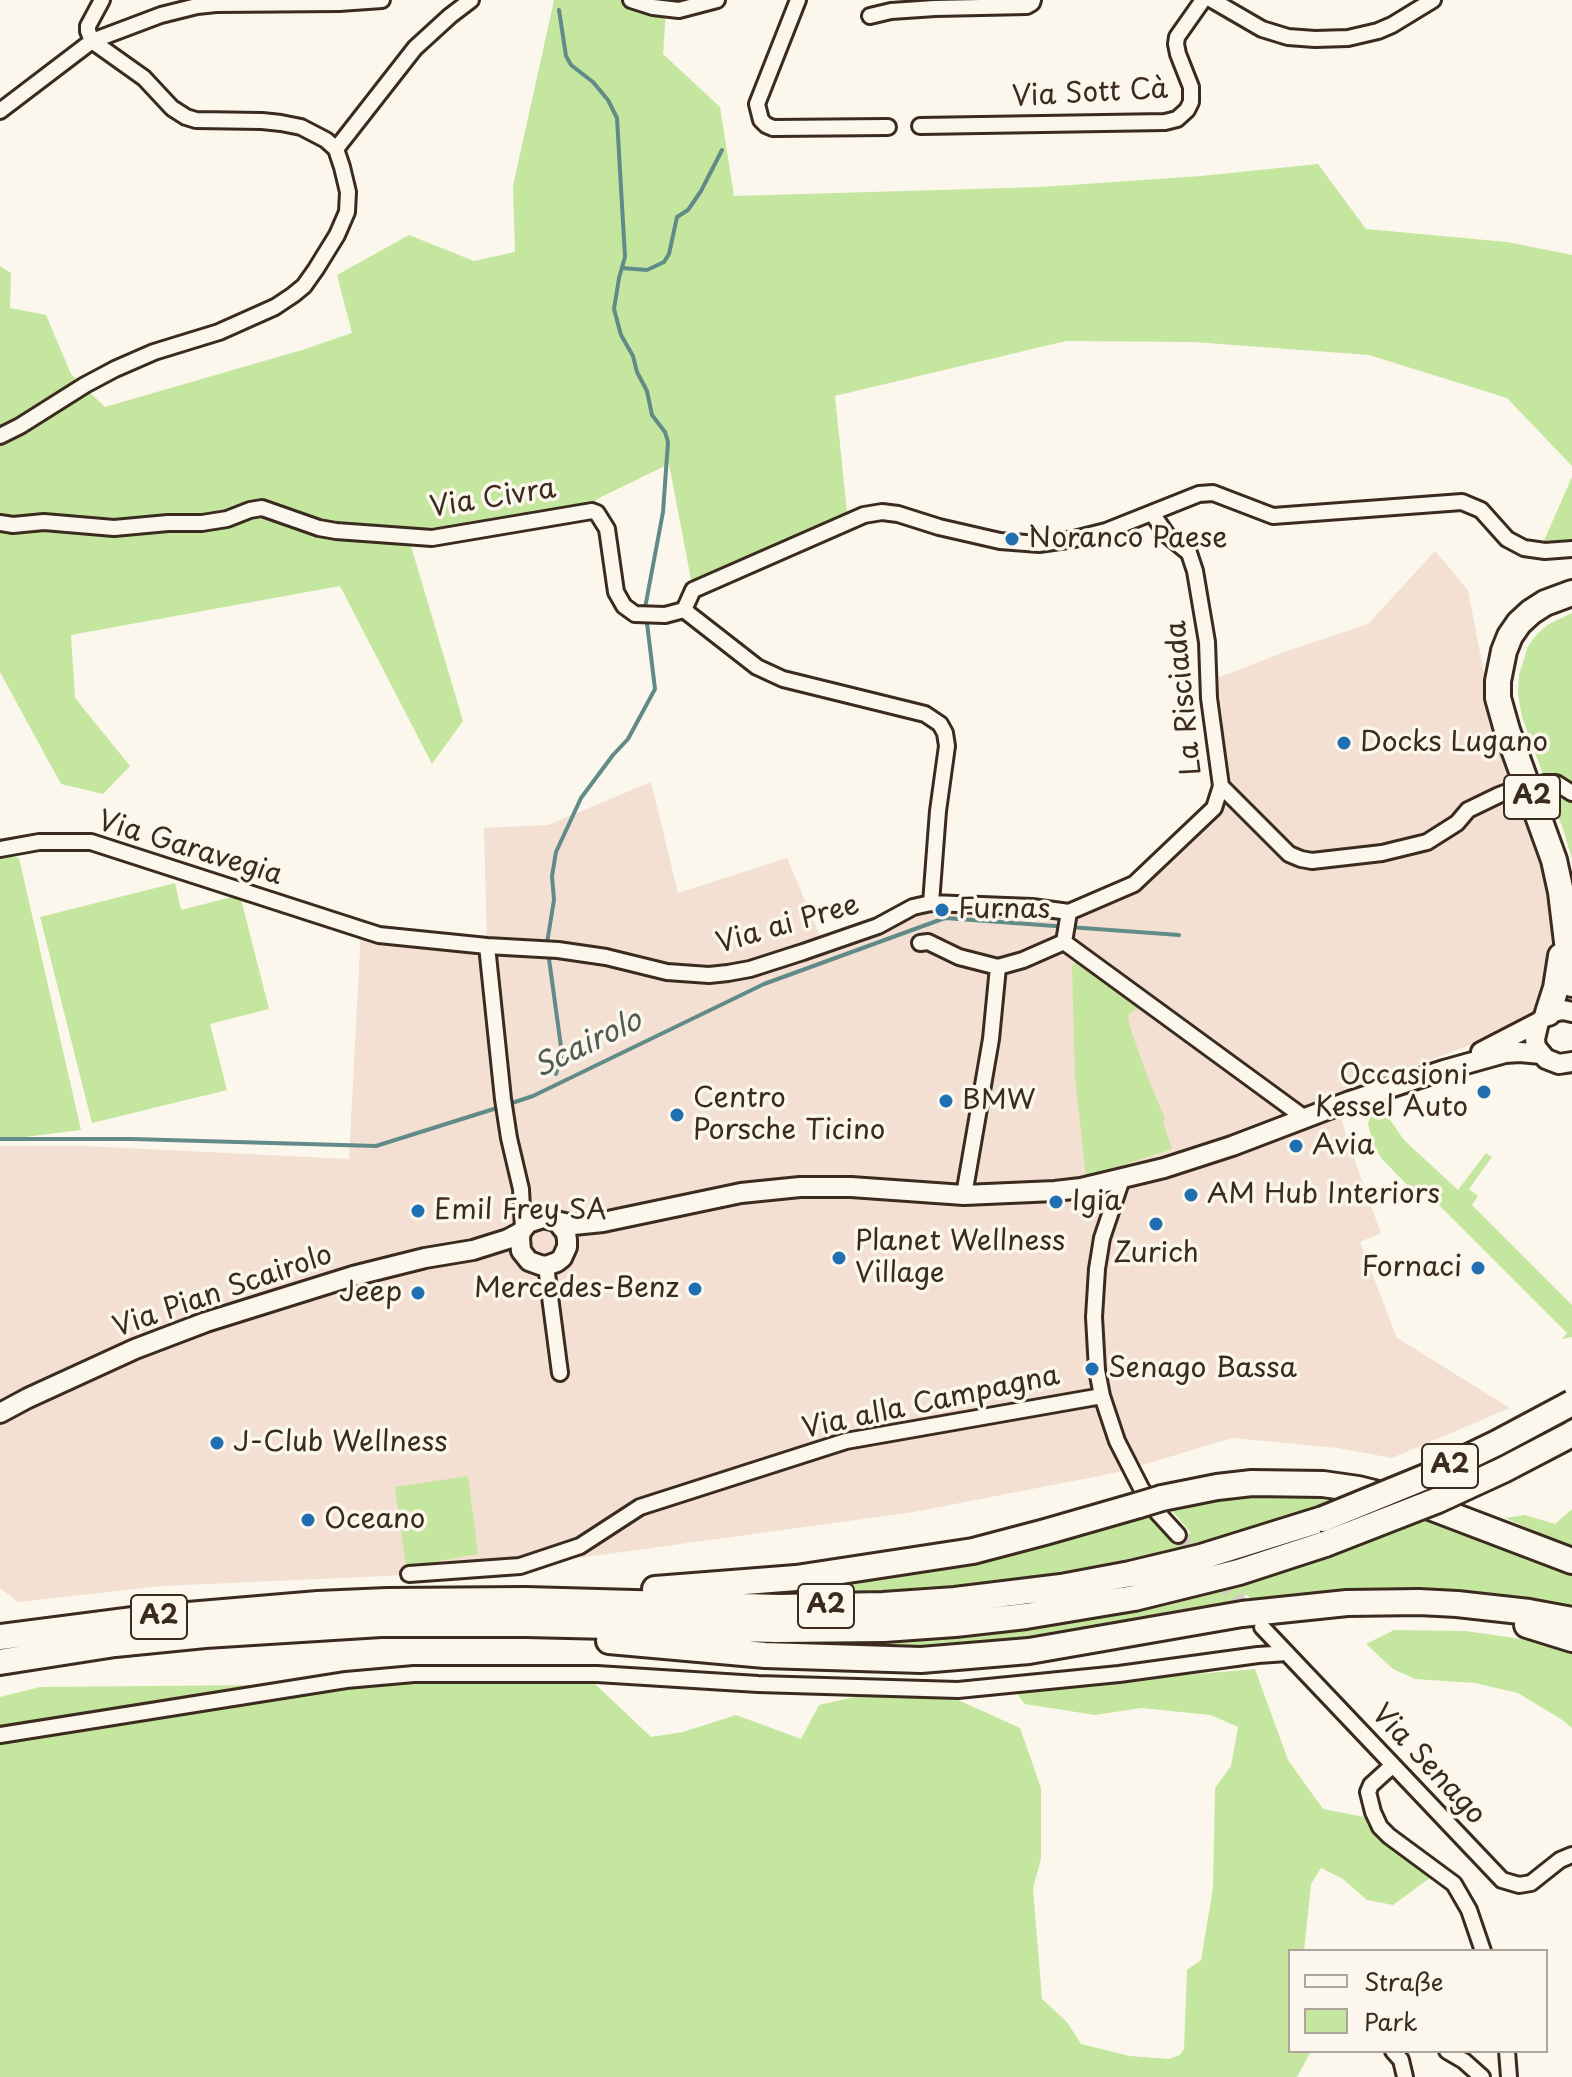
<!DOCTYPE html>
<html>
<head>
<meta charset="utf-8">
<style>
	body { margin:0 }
	#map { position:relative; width:1572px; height:2077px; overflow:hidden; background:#fbf7ec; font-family:"Playpen Sans",sans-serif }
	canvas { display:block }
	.legend { position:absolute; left:1288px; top:1949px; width:260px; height:104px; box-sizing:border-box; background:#fbf7ec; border:2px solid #aea59a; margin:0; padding:10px 14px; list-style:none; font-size:24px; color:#3b2a1e }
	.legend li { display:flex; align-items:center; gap:16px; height:40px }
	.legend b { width:40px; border:2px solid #aea59a }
</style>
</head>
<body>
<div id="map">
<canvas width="1572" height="2077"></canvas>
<ul class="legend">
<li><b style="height:10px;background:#fbf7ec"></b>Straße</li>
<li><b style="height:22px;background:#c5e69e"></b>Park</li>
</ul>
</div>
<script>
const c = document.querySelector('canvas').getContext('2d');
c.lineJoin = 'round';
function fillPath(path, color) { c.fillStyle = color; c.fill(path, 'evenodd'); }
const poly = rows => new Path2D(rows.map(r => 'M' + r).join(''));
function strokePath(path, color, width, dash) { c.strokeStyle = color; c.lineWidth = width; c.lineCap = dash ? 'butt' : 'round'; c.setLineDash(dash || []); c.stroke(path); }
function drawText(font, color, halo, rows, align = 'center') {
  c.font = font + ' "Playpen Sans",sans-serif'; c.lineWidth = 7; c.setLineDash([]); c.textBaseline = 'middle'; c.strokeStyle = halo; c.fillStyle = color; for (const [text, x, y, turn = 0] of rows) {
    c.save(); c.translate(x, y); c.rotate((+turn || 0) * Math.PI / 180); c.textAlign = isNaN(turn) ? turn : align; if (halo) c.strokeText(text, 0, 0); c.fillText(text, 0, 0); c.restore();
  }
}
fillPath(poly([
	[1435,551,1468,590,1485,679,1490,717,1541,856,1545,875,1554,921,1554,963,1540,1009,1521,1026,1344,1092,1350,1101,1339,1106,1346,1137,1381,1233,1360,1242,1397,1338,1510,1408,1392,1458,1338,1448,1232,1438,1119,1472,914,1512,520,1566,387,1576,162,1586,18,1602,0,1588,0,1146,85,1146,349,1159,361,930,487,946,484,828,548,825,651,782,678,893,787,858,824,945,931,903,1069,912,1134,884,1214,808,1221,786,1209,681,1290,650,1368,624]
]), '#f3e0d2');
fillPath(poly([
	[554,0,638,0,666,10,663,54,720,107,734,196,1041,187,1201,176,1318,164,1366,229,1507,242,1572,255,1572,466,1507,398,1369,355,1193,342,1066,341,835,396,848,522,693,590,669,464,597,499,587,510,408,536,463,721,432,764,340,586,71,635,75,698,130,766,103,794,61,784,0,672,0,266,11,273,10,308,46,315,71,374,105,407,302,350,352,333,337,275,409,235,474,261,515,252,513,186],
	[1572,477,1572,542,1542,545],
	[1572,613,1572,787,1544,777,1522,717,1518,695,1519,675,1528,646,1538,633,1549,624],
	[1547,787,1572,798,1572,859,1563,829],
	[7,855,19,858,81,1130,0,1140,0,857],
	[175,883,181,910,240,895,269,1009,210,1024,227,1090,92,1123,40,917],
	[1077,962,1138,1008,1128,1015,1130,1027,1146,1073,1165,1119,1163,1122,1172,1149,1086,1177,1075,1077,1072,966],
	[1384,1107,1386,1114,1404,1140,1458,1190,1486,1153,1492,1157,1469,1189,1478,1196,1472,1205,1572,1305,1572,1337,1562,1339,1567,1333,1422,1188,1416,1194,1381,1158,1373,1143,1368,1124,1371,1113,1377,1109],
	[468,1476,478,1554,406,1567,395,1487],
	[1256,1491,1349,1497,1317,1509,1215,1541,1073,1570,996,1582,919,1589,769,1594,1148,1511,1172,1539,1191,1533,1168,1506],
	[1572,1509,1572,1547,1505,1518,1525,1515,1555,1524],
	[1430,1516,1572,1575,1572,1611,1254,1602,1247,1595,1231,1599,1235,1605,1093,1634,944,1650,825,1646,983,1636,1029,1630,1150,1609,1234,1588,1267,1578],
	[1394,1630,1465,1631,1572,1646,1572,1728,1564,1721,1518,1693,1475,1683,1415,1679,1393,1669,1366,1644],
	[1255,1669,1288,1760,1323,1809,1364,1817,1378,1833,1434,1875,1393,1905,1367,1900,1343,1879,1321,1868,1311,1884,1304,1951,1290,1951,1290,2051,1311,2051,1297,2077,0,2077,0,1697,40,1687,593,1682,651,1737,683,1732,736,1715,801,1739,819,1705,859,1696,947,1695,1020,1728,1041,1788,1041,1858,1033,1889,1042,1999,1067,2022,1081,2044,1130,2056,1168,2059,1180,2055,1184,2049,1187,1970,1201,1960,1213,1888,1215,1788,1231,1766,1238,1727,1211,1715,1141,1708,1095,1715,1025,1704,1018,1695,1023,1689]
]), '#c5e69e');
strokePath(poly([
	[559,10,566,56,571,65,593,82,608,100,617,118,625,257,619,278,614,309,621,335,633,356,637,372,647,391,652,415,665,432,668,442,663,512,645,608],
	[622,268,647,270,664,262,669,254,677,217,688,210,701,191,722,150],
	[547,943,554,900,552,876,556,852,581,798,613,755,628,739,655,689,647,623],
	[549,959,562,1054,556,1074],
	[509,1104,533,1096,764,984,945,918,1179,935],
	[0,1139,132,1139,376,1146,500,1107]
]), '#618b89', 4);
strokePath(poly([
	[1178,1535,1251,1614]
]), '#d5cec3', 14, [14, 7]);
const street = poly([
	[631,0,653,7,679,10,717,0],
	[798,0,757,104,761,120,766,125,773,128,888,127],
	[1212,0,1262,29,1288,37,1315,39,1348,38,1378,31,1392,25,1433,0],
	[870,16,891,11,935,8,1027,6,1032,3,1033,0],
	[92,41,88,31,88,26,102,0],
	[0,111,92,41,161,15,197,6,216,4,339,3,382,0],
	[920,126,1165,122,1177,119,1187,110,1191,102,1191,87,1178,54,1176,44,1177,37,1203,0],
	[336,149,415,48,450,16,471,0],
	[0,436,20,426,85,385,115,369,154,352,219,332,275,307,293,295,304,286,316,269,337,235,347,212,348,192,342,167,336,149,326,140,301,127,281,123,262,121,196,120,186,117,172,108,144,78,92,41],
	[0,523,13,525,44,522,114,528,168,523,202,523,227,519,250,510,262,508,319,528,336,531,432,538,592,511,597,513,607,529,616,592,624,606,635,614,665,615,684,610],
	[684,610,693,590,864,515,882,512,898,514,939,527,1000,541,1039,544,1074,539,1106,531,1199,494,1213,493,1273,516,1462,502,1481,510,1507,539,1524,548,1545,551,1572,549],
	[684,610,757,667,783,679,925,714,940,724,945,733,947,746,938,811,931,903],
	[1544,783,1556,783,1572,793],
	[1221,786,1289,854,1301,859,1312,861,1382,853,1427,842,1457,823,1468,810,1499,795,1515,789],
	[0,849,39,842,91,842,379,935,487,946,558,950,606,957,667,972,709,975,728,973,750,969,803,952,878,926,913,907,931,903,1032,907,1069,912],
	[1069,912,1134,884,1214,808,1221,786,1209,698,1207,642,1195,571,1189,553,1167,535,1152,513],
	[1064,942,1306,1119],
	[1064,942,1069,912],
	[920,943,928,942,959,957,998,967,1023,960,1064,942],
	[487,946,503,1099,509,1138,521,1189,523,1229],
	[1122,1179,1102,1238,1097,1269,1094,1317,1097,1370,1102,1396,1117,1441,1141,1488,1157,1512,1178,1535],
	[964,1195,991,1039,998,967],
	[546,1266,560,1373],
	[409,1574,520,1566,580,1546,640,1507,846,1441,1102,1396],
	[1262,1627,1502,1880,1519,1885,1531,1883,1560,1860,1572,1855],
	[0,1735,346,1680,414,1674,597,1674,758,1684,958,1690,1119,1674,1258,1655,1287,1653],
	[1393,1765,1371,1785,1368,1792,1373,1812,1380,1827,1389,1836,1454,1884,1469,1910,1483,1951],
	[1393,2051,1401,2060,1405,2077],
	[1447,2051,1464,2061,1482,2077],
	[1507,2051,1509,2077]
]);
const secondary = poly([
	[1572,1012,1563,1010,1548,1013,1539,1022,1535,1039,1536,1047,1546,1059,1559,1064,1572,1062],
	[1481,1052,1539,1022],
	[558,1223,566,1233,567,1240,567,1247,562,1258,557,1262,546,1266,540,1265,529,1261,521,1251,520,1238,521,1232,528,1223,543,1218,573,1225,603,1222,741,1193,800,1187,851,1187,964,1195,1055,1191,1081,1188,1164,1168,1232,1146,1350,1101,1444,1070,1505,1053,1520,1052,1541,1054],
	[0,1413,28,1398,135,1349,206,1322,353,1276,425,1258,473,1250,508,1239,521,1232]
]);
const highway = poly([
	[1572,593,1545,603,1531,612,1519,623,1510,636,1504,651,1498,681,1498,698,1507,730,1554,860,1561,892,1572,984],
	[1548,1013,1556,988,1561,956],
	[1162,1498,1217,1487,1252,1483,1323,1484,1358,1489,1430,1507,1572,1561],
	[655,1589,796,1578,973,1551,1045,1532,1139,1505],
	[1527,1625,1572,1639],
	[0,1637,141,1619,318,1604,387,1601,526,1600,779,1607,883,1605,955,1600,1061,1587,1130,1574,1201,1557,1323,1519],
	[609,1641,765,1655,921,1660,1029,1651,1242,1614,1347,1603,1419,1602,1457,1604,1529,1612,1572,1620],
	[0,1662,115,1644,205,1635,381,1624,526,1624,777,1630,884,1629,955,1624,1026,1616,1134,1598,1239,1572,1325,1544]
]);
strokePath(street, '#3b2a1e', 20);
strokePath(secondary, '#3b2a1e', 24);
strokePath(highway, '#3b2a1e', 30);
strokePath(street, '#fbf7ec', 14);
strokePath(secondary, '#fbf7ec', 18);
strokePath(highway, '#fbf7ec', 24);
const highwayBridge = poly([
	[1139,1505,1162,1498],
	[1323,1519,1433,1474,1497,1443,1572,1403],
	[1325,1544,1438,1500,1503,1470,1572,1434]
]);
strokePath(highwayBridge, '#3b2a1e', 30, []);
strokePath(highwayBridge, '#fbf7ec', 24);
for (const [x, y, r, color] of [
	[1012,539,8,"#1f6fb2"],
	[1344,743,8,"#1f6fb2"],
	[942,910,8,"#1f6fb2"],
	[1484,1092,8,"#1f6fb2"],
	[946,1101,8,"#1f6fb2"],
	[677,1115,8,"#1f6fb2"],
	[1296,1146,8,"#1f6fb2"],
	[1191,1195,8,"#1f6fb2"],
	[1056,1202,8,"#1f6fb2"],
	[418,1211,8,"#1f6fb2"],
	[1156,1224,8,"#1f6fb2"],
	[839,1258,8,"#1f6fb2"],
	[1478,1268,8,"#1f6fb2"],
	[695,1289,8,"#1f6fb2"],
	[418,1293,8,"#1f6fb2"],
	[1092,1369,8,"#1f6fb2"],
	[217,1443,8,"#1f6fb2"],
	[308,1520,8,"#1f6fb2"]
]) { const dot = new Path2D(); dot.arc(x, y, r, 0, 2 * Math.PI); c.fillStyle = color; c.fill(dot); strokePath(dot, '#fbf7ec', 3); }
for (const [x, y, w] of [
	[1532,797,56],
	[1450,1466,56],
	[826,1606,56],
	[159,1617,56]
]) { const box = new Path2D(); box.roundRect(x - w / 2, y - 22, w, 44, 6); c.fillStyle = '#fbf7ec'; c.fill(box); strokePath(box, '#3b2a1e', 2); }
drawText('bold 26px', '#3b2a1e', null, [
	["A2",1532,797],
	["A2",1450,1466],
	["A2",826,1606],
	["A2",159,1617]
]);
drawText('28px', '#3b2a1e', '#fbf7ec', [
	["Via Sott Cà",1090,94,-3],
	["Via Civra",493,499,-9],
	["La Risciada",1185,698,-96],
	["Via Garavegia",190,849,17],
	["Via ai Pree",788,925,-16],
	["Via Pian Scairolo",223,1292,-19],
	["Via alla Campagna",931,1403,-12],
	["Via Senago",1428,1765,47]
]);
drawText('28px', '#3b2a1e', '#fbf7ec', [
	["Noranco Paese",1028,539],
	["Docks Lugano",1360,743],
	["Furnas",958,910],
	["Occasioni",1468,1076,"right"],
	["Kessel Auto",1468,1108,"right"],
	["Centro",693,1099],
	["Porsche Ticino",693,1131],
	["BMW",962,1101],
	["Avia",1312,1146],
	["AM Hub Interiors",1207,1195],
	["Igia",1072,1202],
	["Emil Frey SA",434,1211],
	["Planet Wellness",855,1242],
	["Village",855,1274],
	["Zurich",1156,1254,"center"],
	["Fornaci",1462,1268,"right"],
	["Mercedes-Benz",679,1289,"right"],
	["Jeep",402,1293,"right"],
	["Senago Bassa",1108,1369],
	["J-Club Wellness",233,1443],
	["Oceano",324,1520]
], 'left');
drawText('italic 30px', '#4e5b54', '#fbf7ec', [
	["Scairolo",588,1045,-26]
]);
</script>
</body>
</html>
